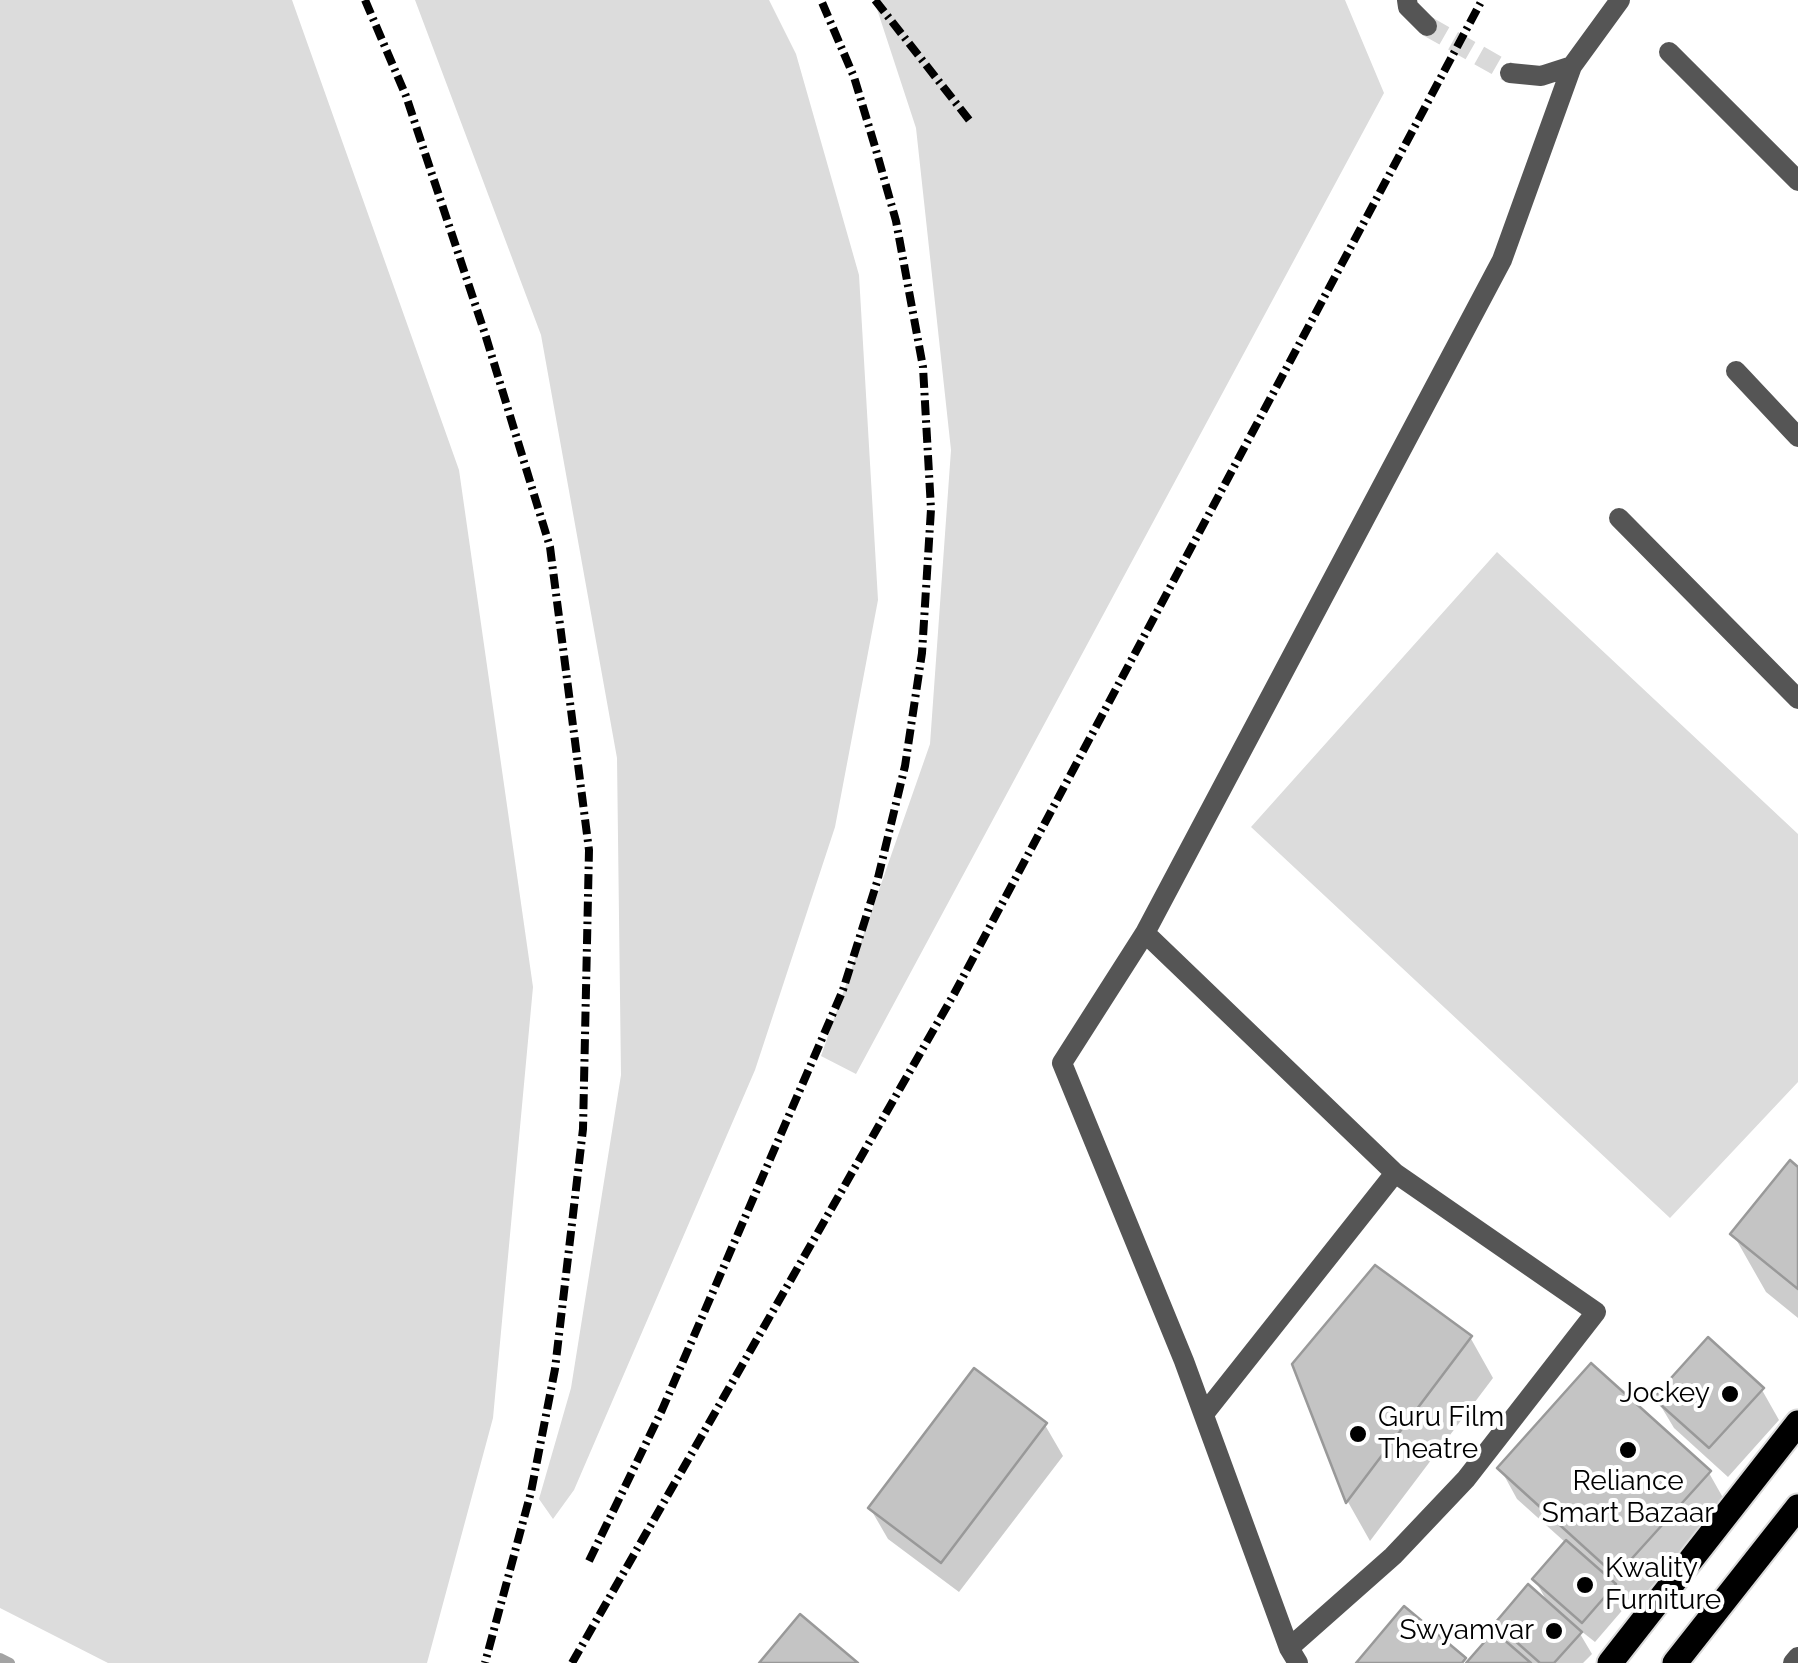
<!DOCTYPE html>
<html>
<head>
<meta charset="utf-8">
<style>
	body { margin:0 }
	canvas { display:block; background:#fff }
</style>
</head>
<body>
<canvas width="1798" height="1663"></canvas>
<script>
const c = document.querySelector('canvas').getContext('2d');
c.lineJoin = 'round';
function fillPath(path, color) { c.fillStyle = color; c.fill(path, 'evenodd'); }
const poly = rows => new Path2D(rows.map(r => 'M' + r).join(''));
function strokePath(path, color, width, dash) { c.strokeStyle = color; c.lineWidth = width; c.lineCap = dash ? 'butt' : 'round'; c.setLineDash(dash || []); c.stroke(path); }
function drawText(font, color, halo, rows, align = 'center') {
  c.font = font + ' Raleway,sans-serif'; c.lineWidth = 8; c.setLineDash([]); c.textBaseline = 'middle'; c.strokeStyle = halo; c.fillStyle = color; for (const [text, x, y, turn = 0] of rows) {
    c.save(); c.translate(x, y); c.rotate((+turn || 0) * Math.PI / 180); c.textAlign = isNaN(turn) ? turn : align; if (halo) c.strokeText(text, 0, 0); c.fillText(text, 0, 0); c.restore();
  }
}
fillPath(poly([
	[0,0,292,0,459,470,533,987,493,1418,427,1663,108,1663,0,1608],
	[415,0,769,0,796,54,859,275,878,600,835,827,755,1070,574,1490,553,1519,539,1499,571,1388,621,1075,617,758,541,335],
	[874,0,1345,0,1384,93,856,1074,821,1056,930,744,951,450,916,128],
	[1497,552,1798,834,1798,1082,1670,1218,1251,827]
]), '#dcdcdc');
fillPath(poly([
	[1798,1170,1798,1318,1766,1292,1733,1234],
	[1470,1337,1493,1378,1370,1541,1348,1502,1295,1365],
	[1762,1390,1779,1420,1728,1477,1674,1428,1656,1398],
	[1045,1425,1063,1456,959,1592,888,1539,870,1508],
	[1500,1468,1709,1473,1726,1503,1635,1605,1616,1589,1626,1606,1595,1642,1576,1627,1592,1654,1583,1663,1470,1663,1513,1650,1498,1623,1549,1605,1535,1580,1566,1543,1517,1499]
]), '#0003');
strokePath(poly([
	[0,1658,10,1663]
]), '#a3a3a3', 10);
const building = poly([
	[1790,1160,1798,1167,1798,1289,1730,1234,1790,1160],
	[1375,1265,1472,1336,1346,1503,1292,1364,1375,1265],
	[1708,1337,1764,1388,1709,1448,1653,1398,1708,1337],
	[1591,1363,1711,1471,1616,1576,1497,1468,1591,1363],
	[974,1368,1047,1423,941,1563,868,1508,974,1368],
	[1566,1540,1616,1584,1582,1623,1532,1579,1566,1540],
	[1528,1584,1582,1632,1554,1663,1540,1663,1495,1623,1528,1584],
	[1404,1606,1466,1658,1462,1663,1356,1663,1404,1606],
	[800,1614,858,1663,759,1663,800,1614],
	[1494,1631,1531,1663,1466,1663,1494,1631]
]);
fillPath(building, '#c4c4c4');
strokePath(building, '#999', 2.5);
strokePath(poly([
	[1427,26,1510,73]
]), '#d9d9d9', 20, [20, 10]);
const primary = poly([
	[1610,1663,1798,1423],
	[1675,1663,1798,1507]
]);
strokePath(primary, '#dbdbdb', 29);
strokePath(poly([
	[1793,1663,1798,1657]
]), '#555', 20);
strokePath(poly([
	[1407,0,1408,7,1427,26],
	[1669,52,1798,181],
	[1510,73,1541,76,1572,66,1620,0],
	[1736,371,1798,437],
	[1619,518,1798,699],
	[1145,933,1502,260,1572,66],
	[1204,1414,1395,1173],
	[1289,1648,1393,1556,1466,1479,1596,1312,1395,1173,1145,933,1062,1063,1184,1361,1289,1648,1298,1663]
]), '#555', 20);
strokePath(primary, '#000', 25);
strokePath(poly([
	[365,0,406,96,486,337,550,547,589,850,583,1129,555,1369,531,1492,485,1663],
	[875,0,970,121],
	[589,1561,662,1410,843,990,877,882,905,766,922,653,931,509,923,367,896,221,876,150,854,77,821,0],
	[572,1663,954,994,1482,0]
]), '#000', 8, [15, 5, 2.5, 5]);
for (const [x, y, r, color] of [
	[1730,1394,10,"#000"],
	[1358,1434,10,"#000"],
	[1628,1450,10,"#000"],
	[1585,1585,10,"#000"],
	[1554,1631,10,"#000"]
]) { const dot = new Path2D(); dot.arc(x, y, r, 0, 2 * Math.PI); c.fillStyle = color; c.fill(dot); strokePath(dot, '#fff', 4); }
drawText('28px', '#000', '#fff', [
	["Jockey",1710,1394],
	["Guru Film",1378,1418,"left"],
	["Theatre",1378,1450,"left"],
	["Reliance",1628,1482,"center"],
	["Smart Bazaar",1628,1514,"center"],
	["Kwality",1605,1569,"left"],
	["Furniture",1605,1601,"left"],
	["Swyamvar",1534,1631]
], 'right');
</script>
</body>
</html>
